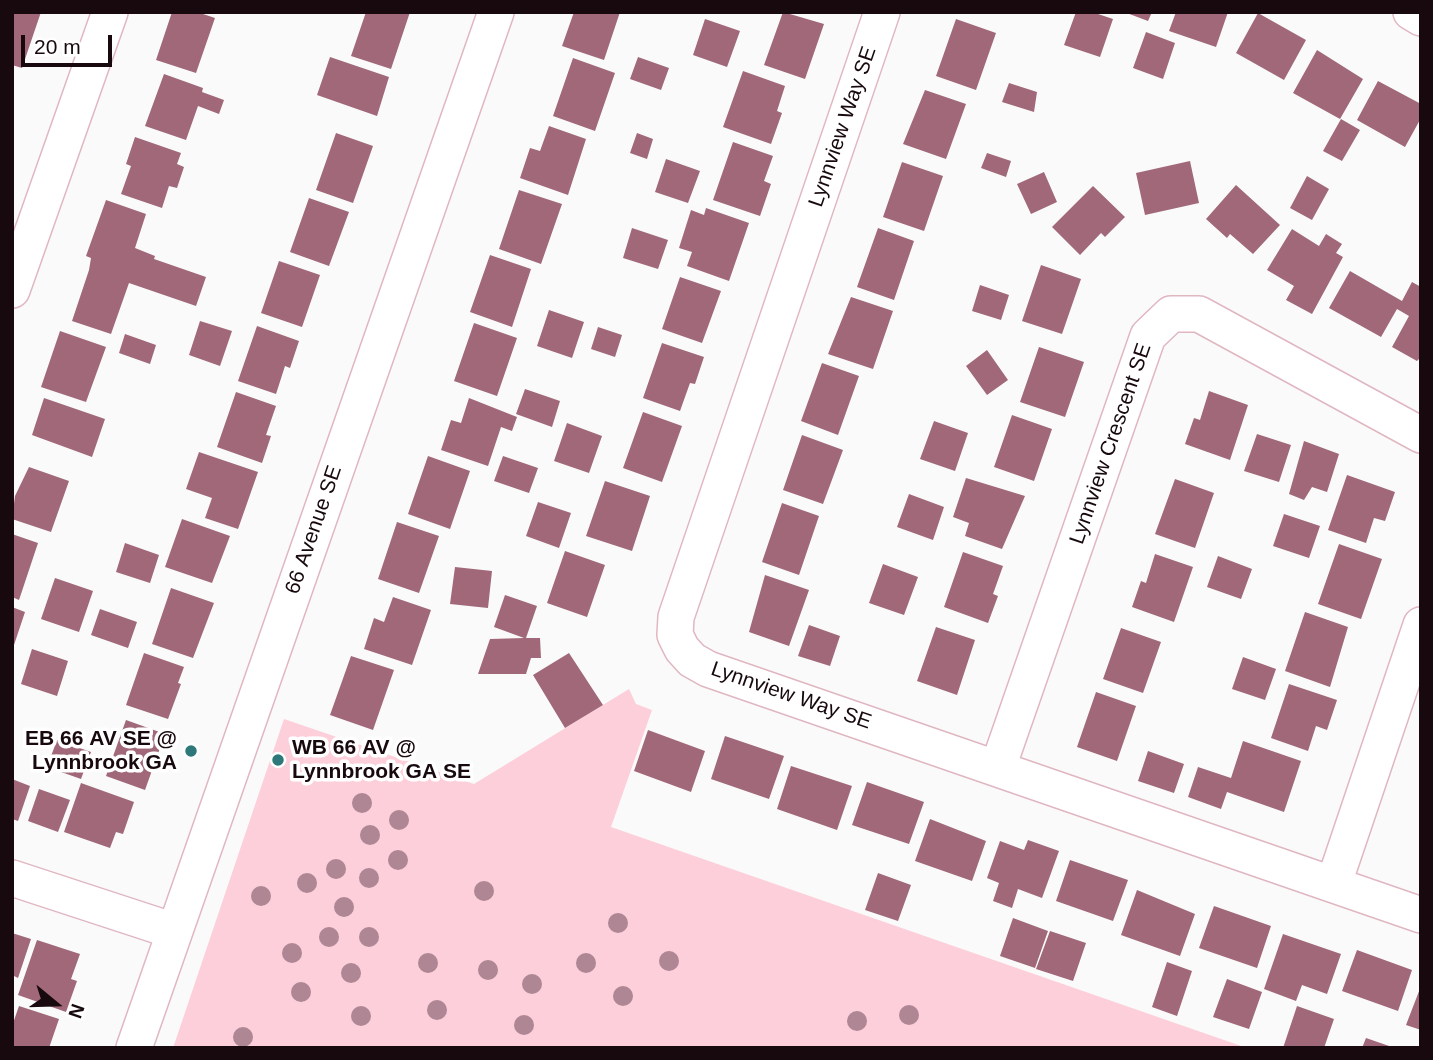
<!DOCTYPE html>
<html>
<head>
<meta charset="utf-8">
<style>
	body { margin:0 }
	#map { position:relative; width:1433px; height:1060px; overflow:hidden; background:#fafafa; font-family:Helvetica,sans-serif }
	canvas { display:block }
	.frame { position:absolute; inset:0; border:14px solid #17090d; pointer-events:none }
	.north { position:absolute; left:21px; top:969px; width:70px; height:70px; -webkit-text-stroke:5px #fff; paint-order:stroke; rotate:109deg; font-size:19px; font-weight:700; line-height:28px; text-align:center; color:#17090d }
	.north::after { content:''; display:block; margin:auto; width:24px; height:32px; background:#17090d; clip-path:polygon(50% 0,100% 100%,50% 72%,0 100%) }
	.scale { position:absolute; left:21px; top:35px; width:91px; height:32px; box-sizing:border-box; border:4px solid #17090d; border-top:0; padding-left:9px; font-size:21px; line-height:24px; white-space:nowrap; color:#17090d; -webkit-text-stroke:5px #fff; paint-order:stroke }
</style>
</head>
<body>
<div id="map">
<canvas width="1433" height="1060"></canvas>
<div class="frame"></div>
<div class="north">N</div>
<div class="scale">20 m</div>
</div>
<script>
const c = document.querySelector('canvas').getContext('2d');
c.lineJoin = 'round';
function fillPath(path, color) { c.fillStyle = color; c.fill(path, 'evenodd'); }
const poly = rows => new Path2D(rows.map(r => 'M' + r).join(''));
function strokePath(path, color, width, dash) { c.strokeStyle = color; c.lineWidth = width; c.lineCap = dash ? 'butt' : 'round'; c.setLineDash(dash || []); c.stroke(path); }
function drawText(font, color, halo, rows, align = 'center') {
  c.font = font + ' Helvetica,sans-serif'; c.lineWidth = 7; c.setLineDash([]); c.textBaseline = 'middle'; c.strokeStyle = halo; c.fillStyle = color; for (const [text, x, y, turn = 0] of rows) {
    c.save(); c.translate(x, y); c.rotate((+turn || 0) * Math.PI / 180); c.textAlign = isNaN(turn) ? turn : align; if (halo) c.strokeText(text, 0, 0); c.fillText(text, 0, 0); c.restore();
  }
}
fillPath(poly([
	[629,689,636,704,652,710,611,827,1247,1048,173,1048,284,719,474,784]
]), '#fdcfda');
fillPath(poly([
	[12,12,41,12,22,68,12,65],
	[172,12,197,12,215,18,196,73,156,60],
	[366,12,410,12,391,69,351,56],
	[574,12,620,12,604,60,562,46],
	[783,12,824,24,805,79,764,65],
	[1076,12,1092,12,1113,19,1100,57,1064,45],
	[1124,12,1152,12,1148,21],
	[1176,12,1228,12,1216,47,1169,31],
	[1258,13,1306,40,1284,80,1236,53],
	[705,19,740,31,727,67,693,55],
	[956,19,996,33,976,90,936,76],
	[1146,32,1175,43,1163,79,1133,68],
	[1317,50,1363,79,1340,119,1293,93],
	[330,57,389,77,377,116,317,95],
	[638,57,669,68,661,90,630,79],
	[573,58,615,73,595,131,553,116],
	[743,71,785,86,777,111,782,113,771,144,723,127],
	[164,74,203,88,202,92,224,100,219,114,198,106,186,140,145,126],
	[1378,81,1421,104,1421,118,1405,147,1357,120],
	[1009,83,1037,92,1034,112,1002,102],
	[925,90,966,104,946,159,903,144],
	[1341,119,1360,130,1342,161,1323,151],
	[549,126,586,139,568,195,520,178,530,148,540,151],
	[336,133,373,146,353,203,316,190],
	[637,133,653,139,647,159,630,153],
	[135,137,181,153,177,164,184,167,177,188,169,186,162,208,121,194,131,166,126,164],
	[733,142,773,156,764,181,771,184,760,216,713,200],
	[987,153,1011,161,1006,177,981,168],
	[666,159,700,171,688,203,655,192],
	[1190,161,1199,203,1145,215,1136,173],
	[902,162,943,176,924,231,883,217],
	[1044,172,1057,202,1031,214,1017,184],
	[1307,176,1329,189,1312,220,1290,208],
	[1236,185,1280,225,1253,254,1230,234,1227,238,1206,219],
	[1093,186,1125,217,1105,237,1101,233,1080,255,1052,227],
	[519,190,562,204,541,264,499,249],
	[309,198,349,212,329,266,290,252],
	[106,200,146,214,135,248,155,256,154,259,206,277,196,306,129,283,111,334,72,321,89,270,91,258,86,256],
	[706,208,749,223,729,281,687,266,692,252,679,248,691,210,704,215],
	[632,228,668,240,658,269,623,258],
	[878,228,914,241,894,300,857,287],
	[1292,229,1319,246,1326,234,1342,244,1336,253,1343,257,1312,314,1286,300,1294,286,1267,270],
	[490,255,531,269,512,327,470,312],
	[279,261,320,275,302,327,261,313],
	[1041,265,1081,279,1062,334,1022,321],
	[1350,271,1402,301,1412,282,1421,287,1421,357,1417,361,1392,347,1409,316,1397,309,1381,337,1329,308],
	[680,277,721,291,702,343,662,329],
	[980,285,1009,295,1001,320,972,311],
	[851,297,893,311,873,369,828,354],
	[549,310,584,322,572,358,537,346],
	[200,321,232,331,220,366,189,355],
	[474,323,517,338,497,396,454,381],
	[257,326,299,341,290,368,285,366,276,394,238,381],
	[598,327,622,335,615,357,591,349],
	[60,331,106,347,86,402,41,387],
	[125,334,156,345,150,364,119,353],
	[662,343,704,357,695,384,690,383,680,411,643,398],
	[1039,347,1084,362,1065,417,1020,402],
	[987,350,1008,380,987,395,966,366],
	[822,363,859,376,838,435,801,421],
	[525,389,560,401,552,427,516,414],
	[1209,391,1248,405,1230,460,1185,444,1194,418,1200,420],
	[236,392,276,406,266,435,271,436,262,463,217,447],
	[44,398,105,419,92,457,32,435],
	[469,398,517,417,512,431,501,427,488,466,441,450,451,420,461,423],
	[643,412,682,426,662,482,623,468],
	[1012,415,1052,429,1034,481,994,467],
	[934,421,968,433,955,471,920,459],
	[567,423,602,436,589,473,554,461],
	[1257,434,1291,445,1279,482,1244,471],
	[802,435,843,450,823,504,783,490],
	[1304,441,1339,454,1327,492,1312,487,1304,500,1289,494],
	[199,452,258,472,238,529,205,518,212,498,186,489],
	[428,456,470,471,450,529,408,514],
	[503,456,538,468,529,493,494,481],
	[29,467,69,481,51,532,12,519,15,496],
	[1347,475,1395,492,1385,521,1374,518,1366,543,1328,530],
	[966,478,1025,496,1002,549,965,536,969,523,953,517],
	[1175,479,1214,493,1195,548,1155,534],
	[605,481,650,496,632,551,586,536],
	[909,494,944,507,933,540,897,527],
	[538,502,571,513,559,548,526,536],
	[782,503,819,516,799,575,762,562],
	[1284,514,1320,526,1309,558,1273,546],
	[182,519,230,536,212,583,165,567],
	[397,522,439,536,419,593,378,579],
	[12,534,38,543,19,600,12,597],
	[125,543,159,555,150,583,116,572],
	[1339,544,1382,559,1361,619,1318,604],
	[565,551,605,565,587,617,547,603],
	[963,552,1003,566,993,594,998,596,988,623,944,607],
	[1155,554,1193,567,1174,622,1132,607,1141,581,1146,583],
	[1218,556,1252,569,1241,599,1207,587],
	[883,564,918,577,904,615,869,603],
	[455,567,492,571,488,608,450,604],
	[765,575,809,590,789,646,749,632],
	[55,578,93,591,79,632,41,619],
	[171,588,214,603,193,658,152,644],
	[505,595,537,606,526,638,540,638,541,658,531,658,526,674,478,674,490,639,524,638,494,627],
	[393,597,431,610,412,665,364,649,374,618,384,622],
	[12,607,25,612,13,648,12,648],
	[100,609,137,622,128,648,91,635],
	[1305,612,1348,627,1330,687,1285,671],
	[809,625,840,636,830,666,798,656],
	[936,627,975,640,957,695,917,681],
	[1121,628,1161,642,1143,693,1103,679],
	[32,649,68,661,57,696,21,684],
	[144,653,184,667,178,683,181,684,168,719,126,705],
	[569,653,603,705,565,728,533,675],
	[351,656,394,670,373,730,330,715],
	[1243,657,1276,669,1265,700,1232,689],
	[1289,684,1337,700,1327,730,1316,726,1308,751,1271,738],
	[1096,692,1136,706,1117,761,1077,747],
	[126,720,165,734,145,790,106,776],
	[648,730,705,751,691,792,634,771],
	[725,736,784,756,769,799,711,779],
	[57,740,91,752,81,779,47,767],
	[1243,741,1301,761,1284,812,1227,792,1221,809,1188,797,1198,767,1231,778],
	[1148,751,1184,764,1174,793,1138,781],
	[791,766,852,786,837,830,777,809],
	[12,779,30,786,18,821,12,819],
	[867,782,924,802,909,844,852,825],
	[81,783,134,802,123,834,116,832,110,848,64,832],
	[39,789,70,800,58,832,28,821],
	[930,819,986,841,972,881,915,861],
	[1028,840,1059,851,1042,898,1018,889,1012,908,993,901,999,883,987,878,1000,841,1024,850],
	[1070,860,1128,880,1113,921,1056,901],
	[878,873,911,885,898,921,865,910],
	[1137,890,1195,914,1180,956,1121,935],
	[1214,906,1271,926,1257,968,1199,948],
	[1013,918,1048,931,1035,968,1000,956],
	[1050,931,1086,943,1073,981,1036,969],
	[12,933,31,939,18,978,12,975],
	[1283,934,1341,954,1327,994,1302,985,1296,1001,1264,989],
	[37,940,80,954,71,979,77,981,66,1012,18,995],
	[1357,950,1412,970,1398,1011,1342,991],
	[1167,962,1192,971,1177,1016,1152,1007],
	[1227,979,1262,992,1249,1029,1213,1017],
	[1421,986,1421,1030,1406,1025],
	[19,1006,59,1019,49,1048,12,1048,12,1026],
	[1297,1006,1334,1019,1324,1048,1283,1048],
	[1366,1038,1392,1047,1392,1048,1362,1048]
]), '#a06878');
const street = poly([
	[882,12,676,617,675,635,682,649,692,660,708,669,1421,915],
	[1411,12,1421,18],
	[12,290,110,12],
	[998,767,1148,336,1171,314,1199,314,1421,435],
	[12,878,174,931],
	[1334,883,1421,625],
	[134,1048,496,12]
]);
strokePath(street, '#e0b7c1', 38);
strokePath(street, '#fff', 35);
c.fillStyle = '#ae8694';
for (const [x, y] of [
	[362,803],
	[399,820],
	[370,835],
	[398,860],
	[336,869],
	[369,878],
	[307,883],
	[484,891],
	[261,896],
	[344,907],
	[618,923],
	[329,937],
	[369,937],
	[292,953],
	[669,961],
	[428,963],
	[586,963],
	[488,970],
	[351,973],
	[532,984],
	[301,992],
	[623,996],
	[437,1010],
	[909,1015],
	[361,1016],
	[857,1021],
	[524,1025],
	[243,1037]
]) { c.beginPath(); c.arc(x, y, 10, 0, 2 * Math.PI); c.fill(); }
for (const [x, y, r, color] of [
	[191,751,7,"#2f7879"],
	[278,760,7,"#2f7879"]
]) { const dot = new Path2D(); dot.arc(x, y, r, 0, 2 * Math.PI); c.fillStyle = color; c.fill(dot); strokePath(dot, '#fff', 2.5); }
drawText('21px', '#17090d', '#fff', [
	["Lynnview Way SE",843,127,-71],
	["Lynnview Crescent SE",1111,444,-71],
	["66 Avenue SE",314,530,-71],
	["Lynnview Way SE",791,696,19]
]);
drawText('bold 21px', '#17090d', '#fff', [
	["EB 66 AV SE @",177,739],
	["Lynnbrook GA",177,763],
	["WB 66 AV @",292,748,"left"],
	["Lynnbrook GA SE",292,772,"left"]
], 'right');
</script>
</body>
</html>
